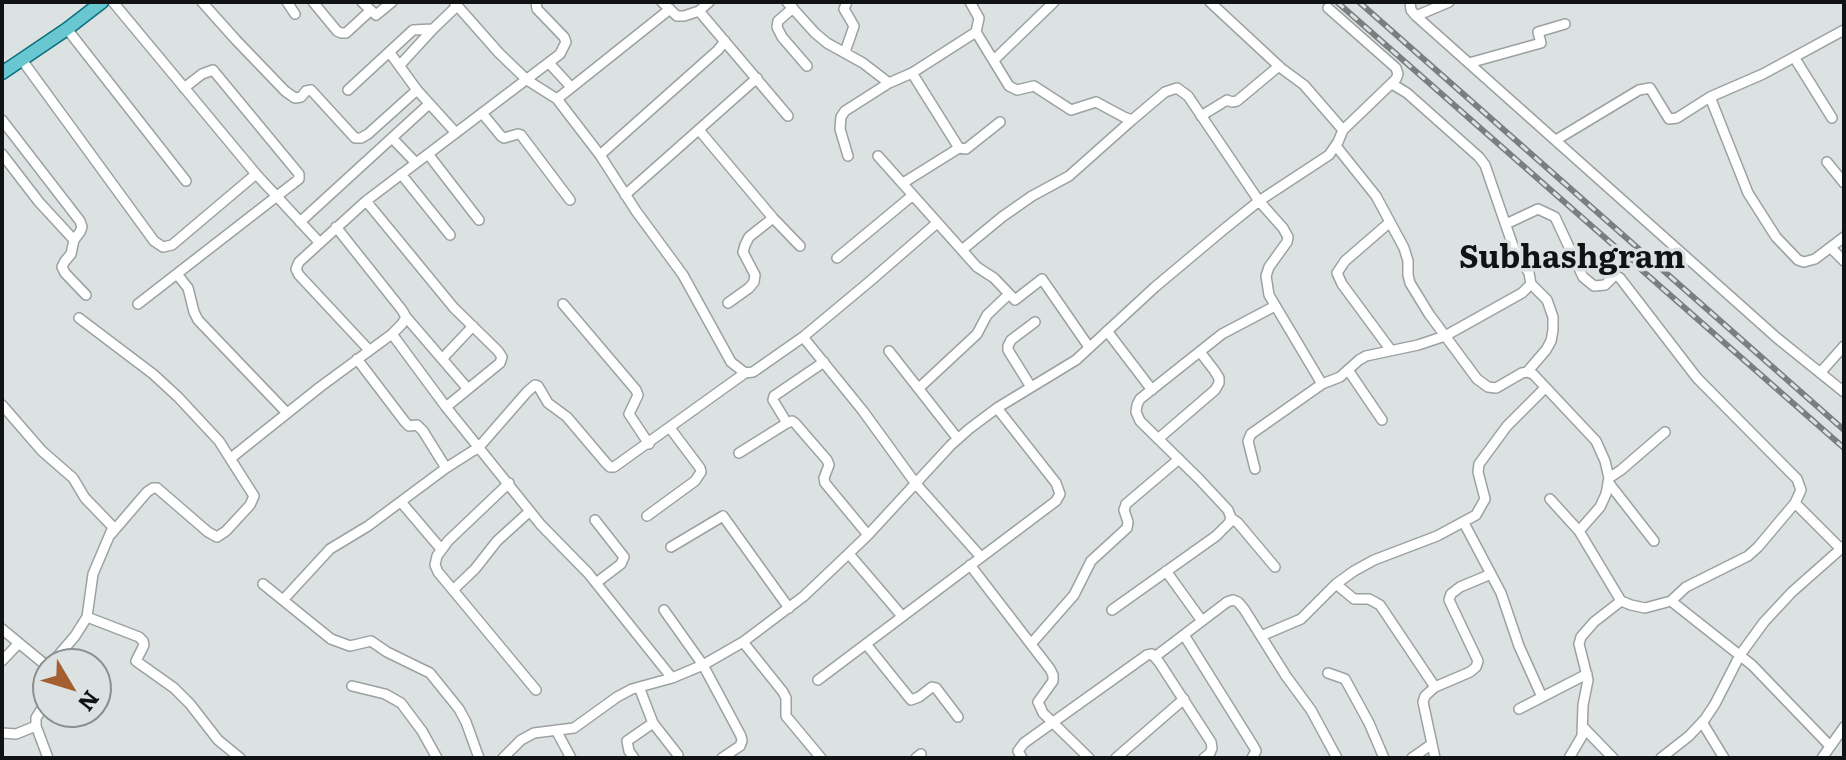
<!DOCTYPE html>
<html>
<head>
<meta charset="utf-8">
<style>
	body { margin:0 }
	#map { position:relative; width:1846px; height:760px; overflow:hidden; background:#dce1e2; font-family:Literata,serif }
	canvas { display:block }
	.frame { position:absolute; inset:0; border:4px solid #111213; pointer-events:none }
	.north { position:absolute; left:32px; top:648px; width:80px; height:80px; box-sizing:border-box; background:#dce1e2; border:2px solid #8b8e8f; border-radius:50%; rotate:128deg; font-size:22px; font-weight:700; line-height:32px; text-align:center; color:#111213 }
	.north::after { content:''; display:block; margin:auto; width:28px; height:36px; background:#a35f30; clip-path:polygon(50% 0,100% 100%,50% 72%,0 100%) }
</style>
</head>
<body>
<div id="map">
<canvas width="1846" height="760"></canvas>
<div class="frame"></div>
<div class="north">N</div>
</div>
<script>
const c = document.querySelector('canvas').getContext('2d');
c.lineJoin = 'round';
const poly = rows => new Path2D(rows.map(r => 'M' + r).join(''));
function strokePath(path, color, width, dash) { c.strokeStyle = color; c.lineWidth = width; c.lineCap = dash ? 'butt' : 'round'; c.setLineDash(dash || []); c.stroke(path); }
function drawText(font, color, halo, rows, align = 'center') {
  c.font = font + ' Literata,serif'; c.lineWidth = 7; c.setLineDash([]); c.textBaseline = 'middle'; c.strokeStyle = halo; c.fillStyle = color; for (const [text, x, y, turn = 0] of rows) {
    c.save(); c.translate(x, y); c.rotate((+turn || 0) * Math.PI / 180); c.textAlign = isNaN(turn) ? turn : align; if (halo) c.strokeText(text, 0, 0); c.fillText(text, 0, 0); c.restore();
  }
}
const minor = poly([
	[113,2,256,174,319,242],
	[202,2,236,40,285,91,295,98,301,97,306,91,311,90,355,138,361,138,368,134,417,90],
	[287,2,295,14],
	[313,2,337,31,341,33,346,33,370,11],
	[362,2,376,15,392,2],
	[454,2,499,53,527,80,557,99,600,155,636,211,683,275,731,362,745,373,753,372,803,337,863,411,916,484,981,557],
	[662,2,677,16,684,16,699,11,709,2],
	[787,2,815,33,827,43,863,63,889,83],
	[970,2,979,18,976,32,1009,86,1017,90,1034,86,1071,110,1096,102,1124,117,1132,120,1165,92,1177,88,1188,96,1259,201,1283,228,1288,237,1287,242,1269,267,1266,276,1269,295,1322,384],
	[1210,2,1281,68,1304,85,1343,130],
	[1410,2,1411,10,1416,16],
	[1449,2,1416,16,1777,338,1844,392],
	[793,8,778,21,777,27,782,37,807,66],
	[699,11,788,116],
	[67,29,186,181],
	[845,52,854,26,844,9,847,2],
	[390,53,417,90,456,133],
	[1794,57,1832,118],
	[22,60,154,241,163,247,172,245,256,174],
	[994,60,1054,2],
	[549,63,571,87],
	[1469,63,1541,43,1538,32,1565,24],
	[400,65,433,29,457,6],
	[912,73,959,148,966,149,1000,122],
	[348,90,413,30,433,29],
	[1710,97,1748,193,1776,237,1798,260,1804,262,1815,259,1844,237],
	[557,99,670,9],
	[482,113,501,136,504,138,518,134,521,135,570,200],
	[1201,116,1227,100,1232,102,1237,101,1279,66],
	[2,120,80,221,82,227,80,232,74,240,71,254,65,261,62,267,65,273,86,295],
	[699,130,773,218,800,246],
	[392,138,416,163],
	[1556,140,1639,90,1650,88,1669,119,1677,118,1710,97,1763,74,1844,30],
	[1336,146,1376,196,1404,248,1408,261,1408,275,1410,283,1429,314,1477,379,1488,387,1496,388,1522,373,1527,372,1533,374,1596,441,1605,461,1609,478,1606,494,1600,507,1579,531],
	[2,154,39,202,74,240],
	[428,154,479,220],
	[600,155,718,50,725,41],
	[848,156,840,129,841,117,845,111,889,83,912,73,976,32],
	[878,156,977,267,994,278,1015,300,1042,279,1089,347],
	[1827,162,1844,183],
	[401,174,450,235],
	[903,183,959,148],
	[625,195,757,78],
	[366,201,454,308,498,351,502,357,500,363,446,407],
	[300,222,429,104],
	[1390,222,1345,261,1337,273,1342,284,1390,349],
	[1506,224,1538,209,1555,217,1583,277,1594,286,1605,285,1615,275,1620,278,1697,378,1797,479,1801,490,1795,503,1758,547,1748,556,1686,587,1671,601],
	[336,227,402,310,406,317,402,324,392,334],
	[1831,248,1844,261],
	[962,250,1002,217,1032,196,1069,176,1132,120],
	[837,258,913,195],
	[177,274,188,288,194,312,198,320,287,413],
	[728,303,749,288,754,282,755,275,743,252,745,245,749,237,773,218],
	[138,304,299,179,299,174,213,70,202,74,184,88],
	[563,304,636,390,638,395,629,414,649,444],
	[406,317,468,389],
	[79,318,153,374,178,397,219,441,254,496,250,505,226,531,217,537,208,532,157,488,153,488,147,492,111,534],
	[1107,331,1152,390],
	[803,337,869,282,937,223],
	[369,350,299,275,296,269,299,262,366,201,560,54,566,42,564,37,537,9,536,2],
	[889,351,958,439],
	[357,359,405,422,409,426,417,425,423,431,446,468],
	[442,359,473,326],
	[1348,370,1382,420],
	[1527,372,1546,350,1551,341,1553,330,1553,317,1547,300,1531,284],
	[1820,373,1844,346],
	[1031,387,1008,350,1008,346,1011,340,1035,322],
	[919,388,977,334,987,315,1009,294],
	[2,405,42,451,73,478,85,498,113,527,93,574,87,617,75,636,51,664],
	[787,423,773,400,774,396,824,362],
	[1158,439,1215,390,1219,383,1219,378,1214,370,1200,352],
	[739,453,787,423,792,421,795,423,827,460,829,465,824,478,825,483,868,535],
	[231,458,320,387,392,334,446,407,541,525,588,573,672,678],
	[1255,469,1248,441,1251,434,1322,384,1340,377,1359,360,1366,356,1418,345,1445,336,1522,293,1531,284,1529,273,1513,246,1485,165,1479,157,1407,93,1392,84],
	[1609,478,1621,470,1665,432],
	[1608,482,1654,541],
	[509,483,448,541,437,556,435,565,438,572,536,690],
	[1550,499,1579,531,1621,601,1631,605,1645,608,1671,601,1752,665,1830,746],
	[401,502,441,549],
	[1795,503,1841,549],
	[647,516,695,481,701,472,700,468,670,428],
	[1231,518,1238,523,1275,567],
	[595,520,624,557,621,564,596,583],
	[1464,523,1501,593,1519,646,1542,697],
	[671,547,723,516,789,608],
	[849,554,902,616],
	[970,565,1050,669,1053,675,1053,681,1038,702,1043,713,1089,758],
	[1166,571,1202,621],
	[263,584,331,639,350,646,371,641,387,652,430,673,459,709,466,722,479,758],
	[1336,584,1354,599,1369,599,1380,605,1435,687],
	[453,590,475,569,497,541,530,511],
	[283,600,330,549,368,526,446,468,479,447,527,392,535,385,538,386,548,403,567,417,606,463,610,467,614,467,745,373],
	[664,610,703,665,741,736,742,741,740,746,722,758],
	[1112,610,1216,536,1229,523,1231,518,1228,510,1199,479,1140,421,1136,412,1137,405,1140,399,1222,334,1275,306],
	[87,617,139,637,143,641,144,645,136,661,174,688,190,704,218,740,240,758],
	[2,629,48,667],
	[1184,635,1254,747,1256,751,1252,758],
	[1261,636,1301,619,1336,584,1354,571,1374,560,1437,536,1476,515,1485,499,1478,472,1479,464,1507,426,1545,388],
	[743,642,783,692,786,698,786,716,821,758],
	[866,644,911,700,919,697,932,687,936,688,958,717],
	[1031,644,1074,595,1091,561,1127,528,1128,522,1124,510,1126,504,1179,459],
	[1156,656,1227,602,1233,600,1238,602,1244,609,1286,676,1311,710,1337,758],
	[2,661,19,643],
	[1328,673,1345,679,1369,723,1384,758],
	[818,680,1056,501,1060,494,1056,483,997,408],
	[352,686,385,694,401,703,422,731,437,758],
	[639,687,653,723,678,755],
	[48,699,36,718,36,726,48,758],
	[1519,709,1587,674],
	[1702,722,1724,758],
	[1582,726,1613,758],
	[556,730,571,758],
	[2,733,16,734,36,726],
	[503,758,521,740,534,733,574,728,617,697,632,689,672,678,703,665,743,642,804,596,843,559,868,535,951,445,969,429,997,408,1076,360,1155,287,1223,230,1259,201,1329,155,1338,142,1343,130,1396,79,1398,74,1396,68,1328,8],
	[634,758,629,751,627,741,653,723],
	[916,758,921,754],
	[1022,758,1018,751,1024,743,1147,655,1152,654,1159,662,1211,742,1212,748,1210,753,1204,758],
	[1116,758,1184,699],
	[1412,758,1432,744],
	[1435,758,1423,702,1425,696,1435,687,1470,672,1476,667,1478,661,1449,600,1451,594,1460,587,1491,574],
	[1569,758,1582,736,1583,705,1588,680,1579,644,1581,637,1594,622,1621,601],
	[1661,758,1689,736,1705,719,1715,704,1740,655,1764,622,1792,592,1844,546],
	[1822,758,1844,727]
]);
const major = poly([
	[2,73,67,29,102,2]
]);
strokePath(minor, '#9ca1a2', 12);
strokePath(major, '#09707c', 15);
strokePath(minor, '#fff', 9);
strokePath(major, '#69c7d2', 12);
const rail = poly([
	[1337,2,1844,448],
	[1359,2,1844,430]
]);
strokePath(rail, '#7b7e7f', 6);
strokePath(rail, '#dce1e2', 3, [9]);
drawText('bold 32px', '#111213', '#dce1e2', [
	["Subhashgram",1572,259]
]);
</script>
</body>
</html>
